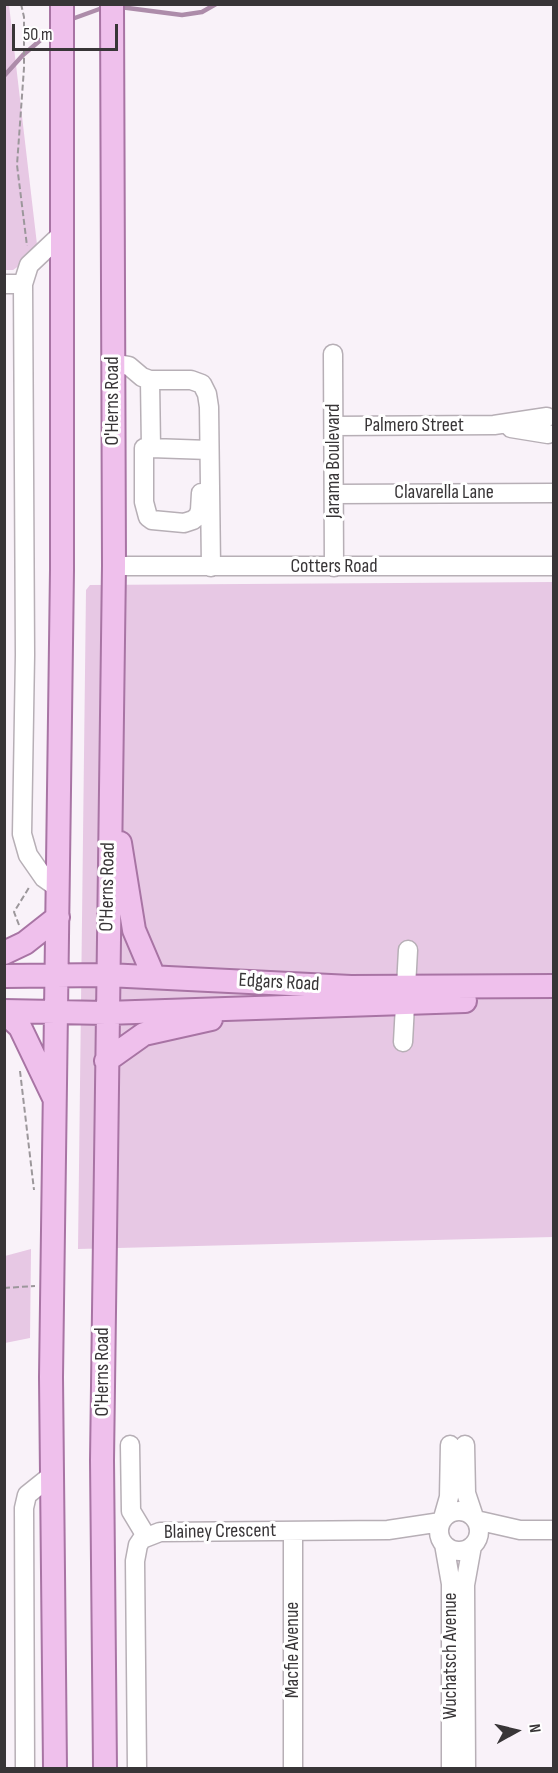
<!DOCTYPE html>
<html>
<head>
<meta charset="utf-8">
<style>
	body { margin:0 }
	#map { position:relative; width:558px; height:1773px; overflow:hidden; background:#f9f2f9; font-family:"Sofia Sans Condensed",sans-serif }
	canvas { display:block }
	.frame { position:absolute; inset:0; border:6px solid #383537; pointer-events:none }
	.north { position:absolute; left:486px; top:1701px; width:60px; height:60px; -webkit-text-stroke:4px #fff; paint-order:stroke; rotate:82deg; font-size:16px; font-weight:700; line-height:24px; text-align:center; color:#383537 }
	.north::after { content:''; display:block; margin:auto; width:21px; height:27px; background:#383537; clip-path:polygon(50% 0,100% 100%,50% 72%,0 100%) }
	.scale { position:absolute; left:12px; top:24px; width:106px; height:27px; box-sizing:border-box; border:3px solid #383537; border-top:0; padding-left:8px; font-size:18px; line-height:21px; white-space:nowrap; color:#383537; -webkit-text-stroke:4px #fff; paint-order:stroke }
</style>
</head>
<body>
<div id="map">
<canvas width="558" height="1773"></canvas>
<div class="frame"></div>
<div class="north">N</div>
<div class="scale">50 m</div>
</div>
<script>
const c = document.querySelector('canvas').getContext('2d');
c.lineJoin = 'round';
function fillPath(path, color) { c.fillStyle = color; c.fill(path, 'evenodd'); }
const poly = rows => new Path2D(rows.map(r => 'M' + r).join(''));
function strokePath(path, color, width, dash) { c.strokeStyle = color; c.lineWidth = width; c.lineCap = dash ? 'butt' : 'round'; c.setLineDash(dash || []); c.stroke(path); }
function drawText(font, color, halo, rows, align = 'center') {
  c.font = font + ' "Sofia Sans Condensed",sans-serif'; c.lineWidth = 6; c.setLineDash([]); c.textBaseline = 'middle'; c.strokeStyle = halo; c.fillStyle = color; for (const [text, x, y, turn = 0] of rows) {
    c.save(); c.translate(x, y); c.rotate((+turn || 0) * Math.PI / 180); c.textAlign = isNaN(turn) ? turn : align; if (halo) c.strokeText(text, 0, 0); c.fillText(text, 0, 0); c.restore();
  }
}
fillPath(poly([
	[4,5,9,5,38,253,13,270,5,270],
	[553,582,553,1237,78,1249,86,590,90,585],
	[31,1249,30,1338,5,1343,5,1256]
]), '#e7c8e4');
strokePath(poly([
	[120,7,182,15,202,12,216,4],
	[72,19,105,7],
	[4,76,23,55,50,32]
]), '#ad8caa', 4.5);
const minor = poly([
	[4,284,23,284,29,265,63,233],
	[23,284,25,655,22,834,28,855,44,878,58,888],
	[333,354,334,567],
	[113,363,129,366,142,377,150,380],
	[334,426,494,425,547,417],
	[511,428,548,434],
	[144,448,144,502,148,517,152,520,184,523,193,520,198,516,200,510,201,493],
	[209,450,151,448,150,380,191,380,202,384,207,394,209,407,211,567],
	[334,494,554,493],
	[114,566,554,566],
	[403,1042,408,950],
	[130,1445,131,1511,146,1536],
	[465,1445,466,1493,474,1517],
	'439 1531a20 20 0 1 1 40 0a20 20 0 1 1-40 0Z',
	[443,1518,449,1497,450,1445],
	[476,1520,520,1530,554,1530],
	[293,1531,293,1768],
	[444,1544,451,1584,451,1768],
	[25,1768,24,1508,27,1495,52,1475],
	[137,1768,135,1561,138,1545,142,1539,160,1532,388,1530,441,1522],
	[466,1768,465,1585,472,1546]
]);
const major = poly([
	[120,843,134,930,154,977],
	[4,953,25,943,58,917],
	[4,976,107,975,351,987,554,986],
	[4,1011,106,1013,465,1001],
	[4,1012,20,1027,54,1098],
	[106,1061,144,1034,211,1019],
	[55,1768,51,1377,62,570,62,4],
	[105,1768,102,1460,114,566,112,4]
]);
strokePath(minor, '#b7afb6', 21);
strokePath(major, '#a874a4', 26);
strokePath(poly([
	[21,4,24,17,24,68,17,165,27,246],
	[19,925,14,912,30,886],
	[20,1071,34,1190],
	[4,1288,35,1286]
]), '#9c979b', 2, [6, 3]);
strokePath(minor, '#fff', 18);
strokePath(major, '#efc0ec', 22);
drawText('20px', '#383537', '#fff', [
	["O'Herns Road",113,401,-90],
	["Palmero Street",414,426],
	["Jarama Boulevard",334,461,-90],
	["Clavarella Lane",444,493],
	["Cotters Road",334,567],
	["O'Herns Road",108,887,-89],
	["Edgars Road",279,983,3],
	["O'Herns Road",103,1372,-90],
	["Blainey Crescent",220,1532,-1],
	["Macfie Avenue",293,1650,-90],
	["Wuchatsch Avenue",451,1656,-90]
]);
</script>
</body>
</html>
